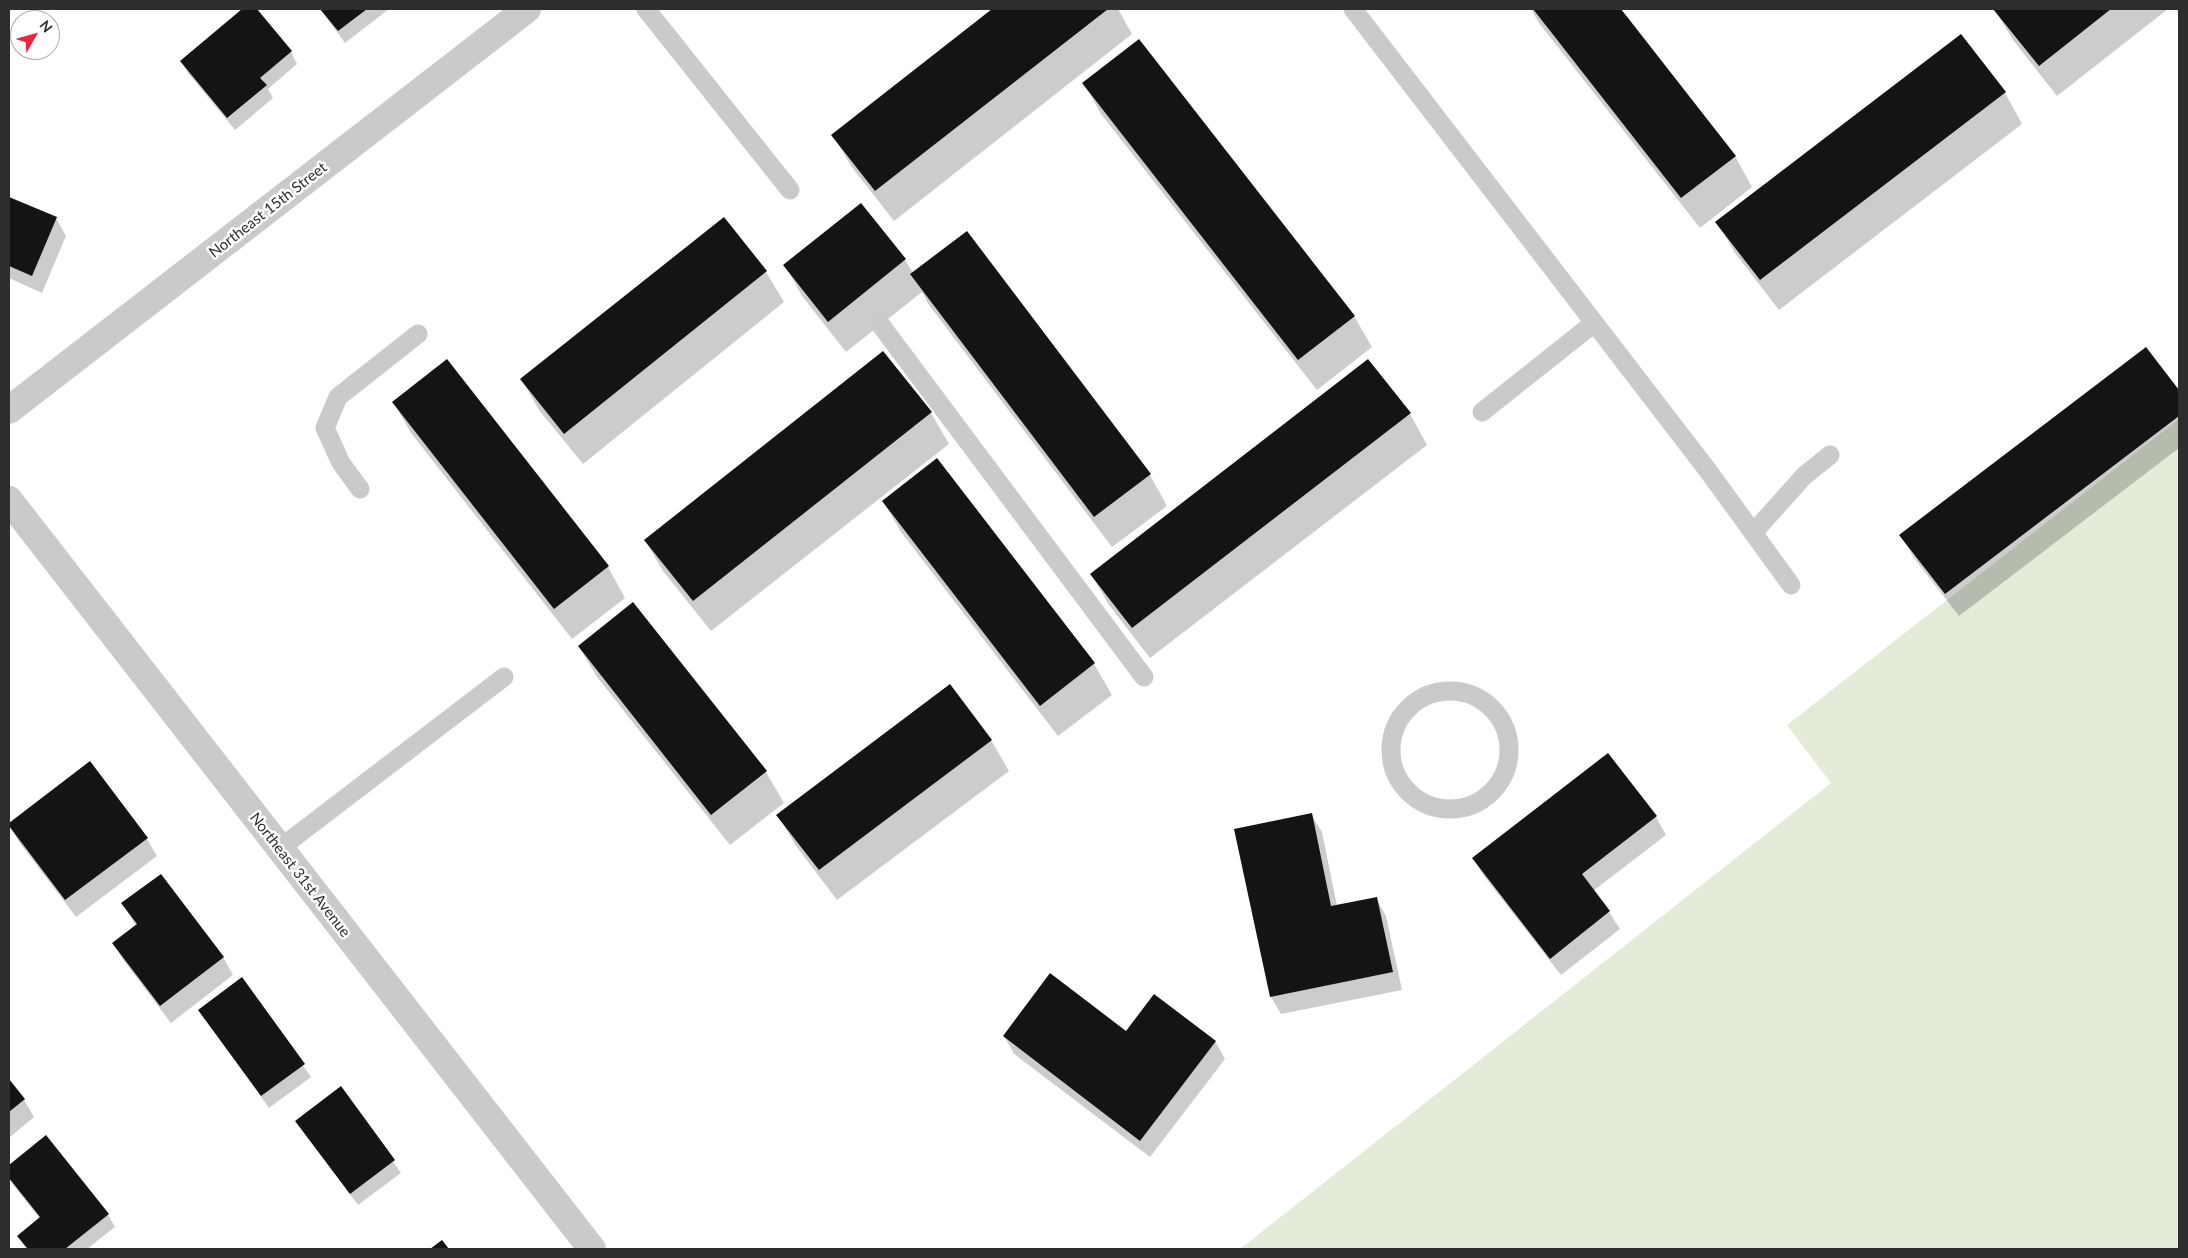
<!DOCTYPE html>
<html>
<head>
<meta charset="utf-8">
<style>
	body { margin:0 }
	#map { position:relative; width:2188px; height:1258px; overflow:hidden; background:#fff; font-family:Lato,sans-serif }
	canvas { display:block }
	.frame { position:absolute; inset:0; border:10px solid #2d2d2d; pointer-events:none }
	.north { position:absolute; left:10px; top:10px; width:50px; height:50px; box-sizing:border-box; background:#fff; border:1px solid #ababab; border-radius:50%; rotate:52deg; font-size:14px; font-weight:700; line-height:20px; text-align:center; color:#2d2d2d }
	.north::after { content:''; display:block; margin:auto; width:18px; height:22px; background:#ec263b; clip-path:polygon(50% 0,100% 100%,50% 72%,0 100%) }
</style>
</head>
<body>
<div id="map">
<canvas width="2188" height="1258"></canvas>
<div class="frame"></div>
<div class="north">N</div>
</div>
<script>
const c = document.querySelector('canvas').getContext('2d');
c.lineJoin = 'round';
function fillPath(path, color) { c.fillStyle = color; c.fill(path, 'evenodd'); }
const poly = rows => new Path2D(rows.map(r => 'M' + r).join(''));
function strokePath(path, color, width, dash) { c.strokeStyle = color; c.lineWidth = width; c.lineCap = dash ? 'butt' : 'round'; c.setLineDash(dash || []); c.stroke(path); }
function drawText(font, color, halo, rows, align = 'center') {
  c.font = font + ' Lato,sans-serif'; c.lineWidth = 5; c.setLineDash([]); c.textBaseline = 'middle'; c.strokeStyle = halo; c.fillStyle = color; for (const [text, x, y, turn = 0] of rows) {
    c.save(); c.translate(x, y); c.rotate((+turn || 0) * Math.PI / 180); c.textAlign = isNaN(turn) ? turn : align; if (halo) c.strokeText(text, 0, 0); c.fillText(text, 0, 0); c.restore();
  }
}
fillPath(poly([
	[2179,419,2179,1249,1240,1249,1831,783,1787,725]
]), '#e4ebd9');
fillPath(poly([
	[244,9,255,9,291,52,297,64,268,89,273,98,235,130,188,73,181,61],
	[320,9,389,9,345,43],
	[994,9,1118,9,1132,34,894,221,851,166,833,135],
	[1531,9,1619,9,1735,156,1752,187,1700,228,1539,23],
	[2168,9,2057,96,2013,40,1995,10],
	[1961,36,2005,93,2022,124,1779,310,1735,253,1717,222],
	[1084,83,1354,316,1372,347,1317,390,1101,114],
	[9,198,56,218,66,236,42,293,9,278],
	[861,205,905,260,913,273,967,232,1150,475,1167,506,1112,547,929,305,922,292,846,352,802,296,785,265],
	[766,272,784,302,583,464,539,410,522,380],
	[2146,349,2179,392,2179,448,1959,616,1914,558,1901,535],
	[883,353,931,413,949,444,711,631,663,571,645,540],
	[394,403,608,567,625,598,572,639,411,433],
	[1410,414,1427,445,1150,658,1109,605,1091,574],
	[936,460,1094,664,1112,695,1058,736,901,532,883,501],
	[633,604,766,772,784,803,730,845,597,677,579,647],
	[991,740,1009,771,837,900,796,846,778,815],
	[1311,814,1322,832,1337,906,1376,898,1386,916,1402,990,1281,1014,1271,997],
	[1656,817,1666,835,1593,891,1609,912,1620,929,1561,975,1484,876,1474,859],
	[9,824,147,839,157,856,76,917,19,842],
	[123,904,223,957,233,975,171,1023,124,961,114,944,136,926],
	[242,979,311,1077,269,1108,200,1010],
	[1126,1033,1215,1041,1225,1059,1150,1157,1014,1054,1004,1036],
	[9,1081,24,1100,34,1117,9,1138],
	[341,1088,401,1173,358,1205,296,1121],
	[46,1136,108,1215,115,1227,87,1249,26,1249,18,1236,40,1219,11,1182,9,1178,9,1166]
]), '#0003');
fillPath(poly([
	[242,9,257,9,292,51,260,78,267,85,227,118,180,61],
	[320,9,367,9,338,31],
	[992,9,1108,9,875,191,831,135],
	[1533,9,1621,9,1736,156,1681,198],
	[1993,9,2111,9,2039,66],
	[1961,34,2006,92,1760,280,1715,222],
	[1139,39,1355,316,1298,360,1082,83],
	[9,197,57,217,32,276,9,266],
	[861,203,906,259,828,322,783,265],
	[724,217,767,271,564,434,520,379],
	[967,231,1151,474,1094,517,910,274],
	[2146,347,2179,390,2179,416,1945,594,1899,535],
	[883,351,932,412,693,601,644,540],
	[447,359,609,566,554,609,392,402],
	[1368,359,1411,413,1132,628,1090,574],
	[937,458,1095,663,1040,706,882,501],
	[633,602,767,771,711,815,578,646],
	[950,684,992,740,819,870,776,815],
	[1608,753,1657,816,1582,874,1610,911,1550,959,1472,858],
	[90,761,148,838,65,900,9,826,9,823],
	[1312,813,1331,906,1377,897,1393,972,1270,997,1234,829],
	[161,874,224,957,160,1006,112,943,137,924,121,903],
	[1050,973,1126,1031,1154,994,1216,1041,1140,1141,1003,1036],
	[242,977,305,1064,261,1096,198,1010],
	[9,1079,25,1099,9,1112],
	[341,1086,395,1160,350,1194,295,1121],
	[46,1135,109,1214,65,1249,28,1249,17,1236,40,1217,9,1178,9,1165],
	[442,1240,449,1249,430,1249]
]), '#141414');
strokePath(poly([
	[646,9,790,190],
	[1353,9,1709,472,1791,585],
	[880,324,1144,677],
	[1482,412,1594,323],
	[360,489,341,463,325,428,338,397,418,334],
	[1753,533,1804,476,1830,455],
	'1391 750a59 59 0 1 1 118 0a59 59 0 1 1-118 0Z',
	[279,849,504,677]
]), '#cacaca', 19);
strokePath(poly([
	[9,410,527,9],
	[9,500,592,1249]
]), '#cacaca', 28);
drawText('15px', '#2d2d2d', '#fff', [
	["Northeast 15th Street",268,210,-38],
	["Northeast 31st Avenue",300,875,52]
]);
</script>
</body>
</html>
